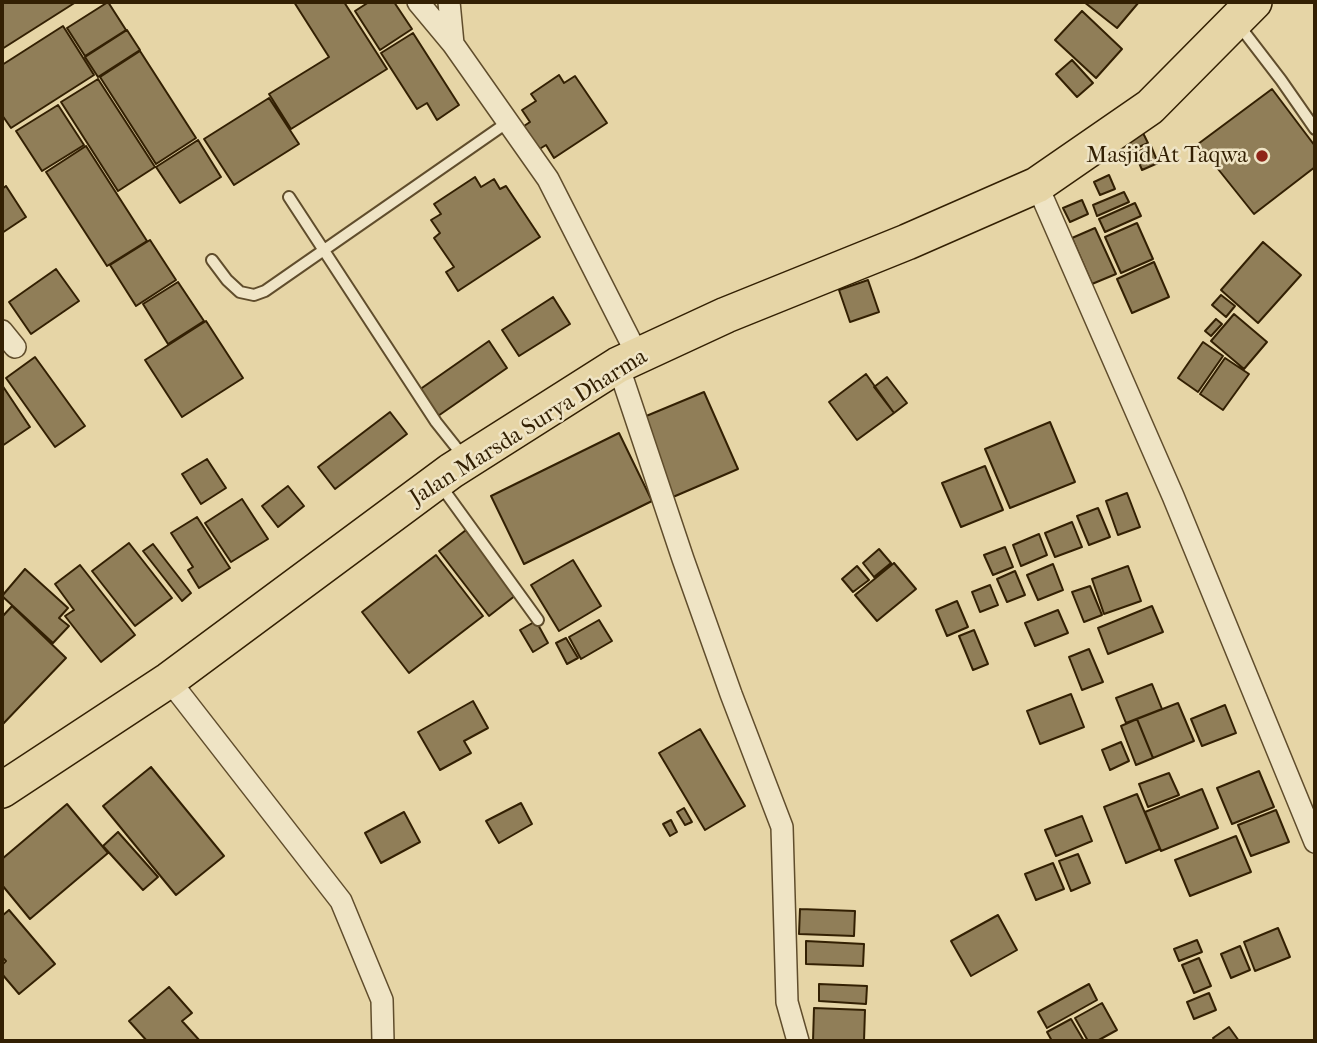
<!DOCTYPE html>
<html>
<head>
<meta charset="utf-8">
<style>
	body { margin:0 }
	#map { position:relative; width:1317px; height:1043px; overflow:hidden; background:#e6d5a6; font-family:"IM FELL French Canon",serif }
	canvas { display:block }
	.frame { position:absolute; inset:0; border:4px solid #332003; pointer-events:none }
</style>
</head>
<body>
<div id="map">
<canvas width="1317" height="1043"></canvas>
<div class="frame"></div>
</div>
<script>
const c = document.querySelector('canvas').getContext('2d');
c.lineJoin = 'round';
function fillPath(path, color) { c.fillStyle = color; c.fill(path, 'evenodd'); }
const poly = rows => new Path2D(rows.map(r => 'M' + r).join(''));
function strokePath(path, color, width, dash) { c.strokeStyle = color; c.lineWidth = width; c.lineCap = dash ? 'butt' : 'round'; c.setLineDash(dash || []); c.stroke(path); }
function drawText(font, color, halo, rows, align = 'center') {
  c.font = font + ' "IM FELL French Canon",serif'; c.lineWidth = 5; c.setLineDash([]); c.textBaseline = 'middle'; c.strokeStyle = halo; c.fillStyle = color; for (const [text, x, y, turn = 0] of rows) {
    c.save(); c.translate(x, y); c.rotate((+turn || 0) * Math.PI / 180); c.textAlign = isNaN(turn) ? turn : align; if (halo) c.strokeText(text, 0, 0); c.fillText(text, 0, 0); c.restore();
  }
}
const building = poly([
	[2,2,76,2,2,49,2,2],
	[108,2,126,30,85,56,67,28,108,2],
	[294,2,344,2,387,69,291,129,269,94,329,57,294,2],
	[369,2,394,2,412,29,380,50,355,11,369,2],
	[1084,2,1139,2,1117,28,1084,2],
	[1082,11,1122,49,1096,78,1055,40,1082,11],
	[63,26,94,75,11,128,2,115,2,65,63,26],
	[127,30,140,50,98,77,85,57,127,30],
	[413,33,459,105,437,120,427,103,417,109,381,53,413,33],
	[140,51,196,138,156,164,100,77,140,51],
	[1072,60,1093,83,1077,97,1056,74,1072,60],
	[559,75,564,83,575,76,607,123,554,158,546,145,533,153,518,130,530,122,522,110,536,101,531,94,559,75],
	[98,79,155,167,118,191,61,102,98,79],
	[1272,89,1315,146,1315,167,1254,214,1198,144,1272,89],
	[269,98,299,144,234,185,204,139,269,98],
	[58,105,84,145,42,171,16,131,58,105],
	[1143,133,1148,143,1132,150,1127,140,1143,133],
	[198,140,221,177,180,203,156,167,198,140],
	[86,146,147,241,107,266,46,172,86,146],
	[1151,146,1158,163,1142,170,1135,153,1151,146],
	[1109,175,1115,189,1100,195,1094,182,1109,175],
	[475,177,481,187,494,179,500,189,506,186,540,237,458,291,446,272,454,267,434,238,440,233,431,220,441,214,434,204,475,177],
	[6,186,26,217,2,233,2,189,6,186],
	[1124,192,1129,202,1097,216,1093,205,1124,192],
	[1082,200,1088,214,1070,222,1063,208,1082,200],
	[1135,203,1141,216,1105,232,1099,219,1135,203],
	[1137,223,1153,259,1121,273,1105,237,1137,223],
	[1095,228,1116,274,1092,284,1072,238,1095,228],
	[150,240,176,280,136,306,110,265,150,240],
	[1263,242,1301,275,1258,323,1221,290,1263,242],
	[1154,262,1169,297,1132,313,1117,279,1154,262],
	[56,269,79,301,31,334,9,302,56,269],
	[868,280,879,312,850,322,839,290,868,280],
	[178,282,204,321,168,344,143,304,178,282],
	[1221,295,1235,306,1226,317,1212,305,1221,295],
	[553,297,570,324,519,356,502,330,553,297],
	[1234,314,1267,342,1244,369,1211,341,1234,314],
	[1216,319,1222,324,1211,336,1205,331,1216,319],
	[206,321,243,378,182,417,145,360,206,321],
	[489,341,507,368,438,416,419,390,489,341],
	[1203,342,1223,356,1198,392,1178,378,1203,342],
	[35,357,85,426,55,447,6,378,35,357],
	[1225,358,1249,374,1223,410,1200,394,1225,358],
	[866,374,894,413,857,440,829,402,866,374],
	[887,377,907,403,894,413,874,387,887,377],
	[2,385,30,427,2,446,2,385],
	[704,392,738,469,673,497,639,419,704,392],
	[390,412,407,434,335,489,318,467,390,412],
	[1050,422,1075,482,1010,508,985,449,1050,422],
	[619,433,652,501,524,564,491,496,619,433],
	[207,459,226,488,201,504,182,474,207,459],
	[985,466,1003,510,961,527,942,483,985,466],
	[288,486,304,506,278,527,262,506,288,486],
	[1127,493,1140,527,1118,535,1106,501,1127,493],
	[242,499,268,539,231,562,205,523,242,499],
	[1098,508,1110,537,1089,545,1077,516,1098,508],
	[197,517,230,568,199,588,188,570,193,567,171,533,197,517],
	[1072,522,1082,547,1055,557,1045,533,1072,522],
	[466,530,516,595,489,616,439,551,466,530],
	[1039,534,1047,555,1021,566,1013,545,1039,534],
	[129,543,172,598,135,626,92,571,129,543],
	[153,544,191,593,182,601,143,551,153,544],
	[1005,547,1013,567,993,575,984,555,1005,547],
	[879,549,891,563,874,577,863,563,879,549],
	[436,555,483,616,409,673,362,612,436,555],
	[573,560,601,606,559,631,531,585,573,560],
	[894,563,916,589,877,621,855,595,894,563],
	[1053,564,1063,590,1038,600,1027,575,1053,564],
	[80,565,135,635,101,662,65,616,74,610,55,584,80,565],
	[857,566,869,580,853,592,842,579,857,566],
	[1128,566,1141,601,1104,614,1092,579,1128,566],
	[25,569,68,608,59,618,69,626,53,643,2,596,25,569],
	[1015,571,1025,595,1007,602,997,579,1015,571],
	[990,585,998,605,980,612,972,592,990,585],
	[1090,586,1102,615,1084,622,1072,592,1090,586],
	[957,601,968,627,947,636,936,610,957,601],
	[12,606,66,658,2,725,2,617,12,606],
	[1152,606,1163,632,1108,654,1098,628,1152,606],
	[1058,610,1068,633,1035,646,1025,623,1058,610],
	[599,620,612,641,581,659,569,637,599,620],
	[536,621,548,643,533,652,520,630,536,621],
	[974,630,988,664,973,670,959,636,974,630],
	[566,638,578,658,567,664,556,643,566,638],
	[1089,649,1103,682,1082,690,1069,657,1089,649],
	[1152,684,1162,709,1126,723,1116,698,1152,684],
	[1071,694,1084,727,1040,744,1027,711,1071,694],
	[473,701,488,728,464,741,471,753,440,770,418,732,473,701],
	[1178,703,1194,741,1153,758,1137,719,1178,703],
	[1225,705,1236,733,1202,746,1191,719,1225,705],
	[1137,719,1153,758,1136,765,1121,726,1137,719],
	[700,729,745,806,705,830,659,753,700,729],
	[1121,742,1129,761,1110,770,1102,750,1121,742],
	[151,767,224,856,176,895,103,806,151,767],
	[1259,771,1274,807,1232,824,1217,788,1259,771],
	[1169,773,1179,795,1148,807,1139,784,1169,773],
	[1202,789,1218,828,1161,851,1145,812,1202,789],
	[1137,794,1160,849,1126,863,1104,807,1137,794],
	[521,803,532,824,499,843,486,821,521,803],
	[67,804,108,853,30,919,2,885,2,859,67,804],
	[684,808,692,822,685,825,677,812,684,808],
	[1276,810,1289,842,1251,856,1238,825,1276,810],
	[404,812,420,842,381,863,365,833,404,812],
	[1082,816,1092,841,1056,856,1045,830,1082,816],
	[671,820,677,832,670,836,663,824,671,820],
	[118,832,158,877,143,890,103,846,118,832],
	[1236,836,1251,872,1190,896,1175,860,1236,836],
	[1078,854,1090,883,1071,891,1059,861,1078,854],
	[1053,863,1064,889,1036,900,1025,874,1053,863],
	[800,909,855,911,854,936,799,934,800,909],
	[9,910,55,964,19,994,2,974,2,965,6,961,2,957,2,916,9,910],
	[998,915,1017,950,971,976,951,941,998,915],
	[1278,928,1290,957,1255,971,1244,942,1278,928],
	[1197,940,1202,952,1179,961,1174,949,1197,940],
	[806,941,864,944,863,966,806,964,806,941],
	[1240,946,1250,970,1231,978,1221,954,1240,946],
	[1199,958,1211,986,1194,993,1182,965,1199,958],
	[819,984,867,986,866,1004,819,1001,819,984],
	[1089,984,1097,1000,1047,1028,1038,1012,1089,984],
	[169,987,192,1013,182,1021,200,1041,147,1041,129,1021,169,987],
	[1209,993,1216,1010,1194,1019,1187,1002,1209,993],
	[1102,1003,1117,1030,1097,1041,1088,1041,1075,1018,1102,1003],
	[814,1008,865,1010,864,1041,813,1041,814,1008],
	[1071,1019,1084,1041,1052,1041,1047,1032,1071,1019],
	[1229,1027,1239,1041,1215,1041,1213,1038,1229,1027]
]);
fillPath(building, '#907e58');
strokePath(building, '#332003', 2);
const service = poly([
	[1238,24,1281,80,1315,129],
	[289,197,436,422,463,456],
	[212,260,227,280,240,292,254,295,265,291,508,122],
	[441,486,538,620]
]);
const minor = poly([
	[418,2,453,44,548,179,638,356],
	[449,2,453,44],
	[1037,185,1173,496,1315,842],
	[2,331,15,347],
	[618,365,683,559,731,694,782,827,787,1002,798,1041],
	[169,680,341,901,382,1000,383,1041]
]);
const trunk = poly([
	[2,790,169,680,451,471,618,365,726,315,907,242,1037,185,1150,107,1254,2]
]);
strokePath(service, '#604d2c', 14);
strokePath(minor, '#604d2c', 24);
strokePath(trunk, '#332003', 38);
strokePath(service, '#efe4c5', 10);
strokePath(minor, '#efe4c5', 21);
strokePath(trunk, '#e6d5a6', 35);
for (const [x, y, r, color] of [
	[1262,156,7,"#8f2418"]
]) { const dot = new Path2D(); dot.arc(x, y, r, 0, 2 * Math.PI); c.fillStyle = color; c.fill(dot); strokePath(dot, '#efe4c5', 2.5); }
drawText('23px', '#332003', '#efe4c5', [
	["Masjid At Taqwa",1248,156]
], 'right');
drawText('23px', '#332003', '#efe4c5', [
	["Jalan Marsda Surya Dharma",529,428,-32]
]);
</script>
</body>
</html>
